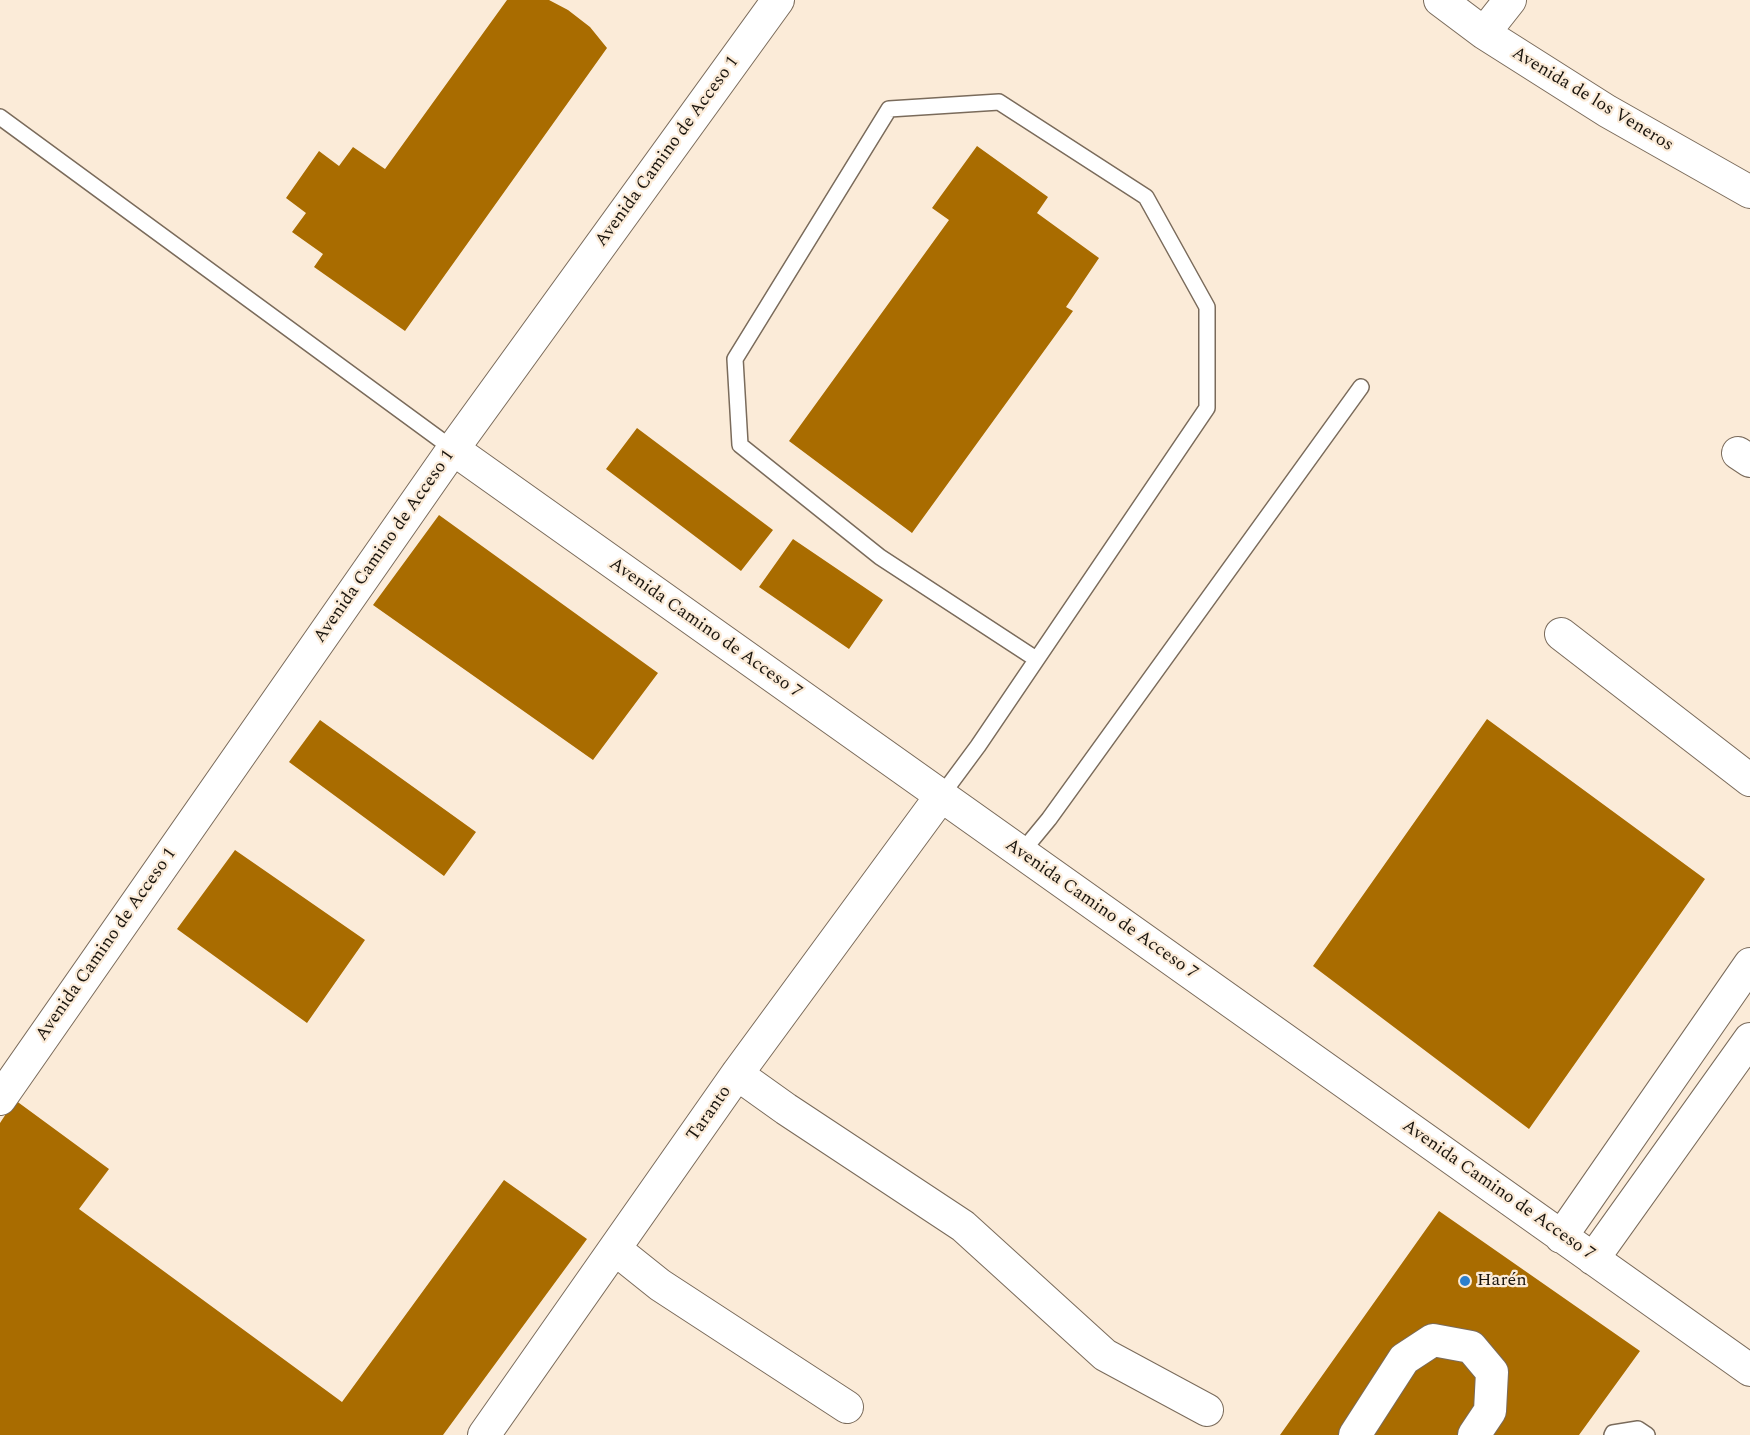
<!DOCTYPE html>
<html>
<head>
<meta charset="utf-8">
<style>
	body { margin:0 }
	canvas { display:block; background:#fbebd8 }
</style>
</head>
<body>
<canvas width="1750" height="1435"></canvas>
<script>
const c = document.querySelector('canvas').getContext('2d');
c.lineJoin = 'round';
function fillPath(path, color) { c.fillStyle = color; c.fill(path, 'evenodd'); }
const poly = rows => new Path2D(rows.map(r => 'M' + r).join(''));
function strokePath(path, color, width, dash) { c.strokeStyle = color; c.lineWidth = width; c.lineCap = dash ? 'butt' : 'round'; c.setLineDash(dash || []); c.stroke(path); }
function drawText(font, color, halo, rows, align = 'center') {
  c.font = font + ' Spectral,serif'; c.lineWidth = 4.5; c.setLineDash([]); c.textBaseline = 'middle'; c.strokeStyle = halo; c.fillStyle = color; for (const [text, x, y, turn = 0] of rows) {
    c.save(); c.translate(x, y); c.rotate((+turn || 0) * Math.PI / 180); c.textAlign = isNaN(turn) ? turn : align; if (halo) c.strokeText(text, 0, 0); c.fillText(text, 0, 0); c.restore();
  }
}
fillPath(poly([
	[507,0,549,0,568,10,590,27,607,48,405,331,314,267,323,254,292,232,306,213,286,198,319,151,339,166,353,147,385,169],
	[977,146,1048,197,1037,213,1099,258,1066,307,1073,311,912,533,789,441,949,220,932,208],
	[637,428,773,530,741,571,606,469],
	[439,515,658,673,593,760,373,605],
	[793,539,883,600,849,649,759,587],
	[1487,719,1705,879,1529,1129,1313,966],
	[320,720,476,832,444,876,289,762],
	[235,850,365,940,307,1023,177,929],
	[15,1100,109,1169,79,1209,342,1402,504,1180,587,1239,443,1435,0,1435,0,1123],
	[1439,1211,1640,1351,1579,1435,1280,1435]
]), '#a96c00');
const lane = poly([
	[0,117,453,449],
	[941,796,978,746,1207,408,1207,307,1146,197,999,102,889,109,735,359,740,445,880,557,1036,659],
	[1021,853,1049,819,1361,387],
	[1612,1435,1613,1433,1638,1429,1647,1435]
]);
const street = poly([
	[1440,0,1484,33,1607,111,1750,192],
	[1484,33,1510,0],
	[453,449,1750,1370],
	[1738,453,1750,461],
	[1561,634,1750,780],
	[737,1074,786,1109,963,1226,1105,1355,1207,1410],
	[0,1099,453,449,778,0],
	[1561,1237,1750,964],
	[615,1249,660,1285,847,1407],
	[1593,1259,1750,1039],
	[484,1435,737,1074,941,796],
	[1355,1435,1404,1359,1433,1340,1471,1347,1492,1372,1490,1411,1474,1435]
]);
strokePath(lane, '#7a6b5b', 18);
strokePath(street, '#7a6b5b', 34);
strokePath(lane, '#fff', 15);
strokePath(street, '#fff', 32);
for (const [x, y, r, color] of [
	[1465,1281,6,"#2c7fcd"]
]) { const dot = new Path2D(); dot.arc(x, y, r, 0, 2 * Math.PI); c.fillStyle = color; c.fill(dot); strokePath(dot, '#fbebd8', 2); }
drawText('18px', '#1a150e', '#fbebd8', [
	["Avenida de los Veneros",1592,100,31],
	["Avenida Camino de Acceso 1",668,152,-54],
	["Avenida Camino de Acceso 1",385,547,-55],
	["Avenida Camino de Acceso 7",705,629,35],
	["Avenida Camino de Acceso 7",1101,910,35],
	["Avenida Camino de Acceso 1",107,945,-55],
	["Taranto",710,1114,-55],
	["Avenida Camino de Acceso 7",1498,1191,35]
]);
drawText('18px', '#1a150e', '#fbebd8', [
	["Harén",1477,1281]
], 'left');
</script>
</body>
</html>
